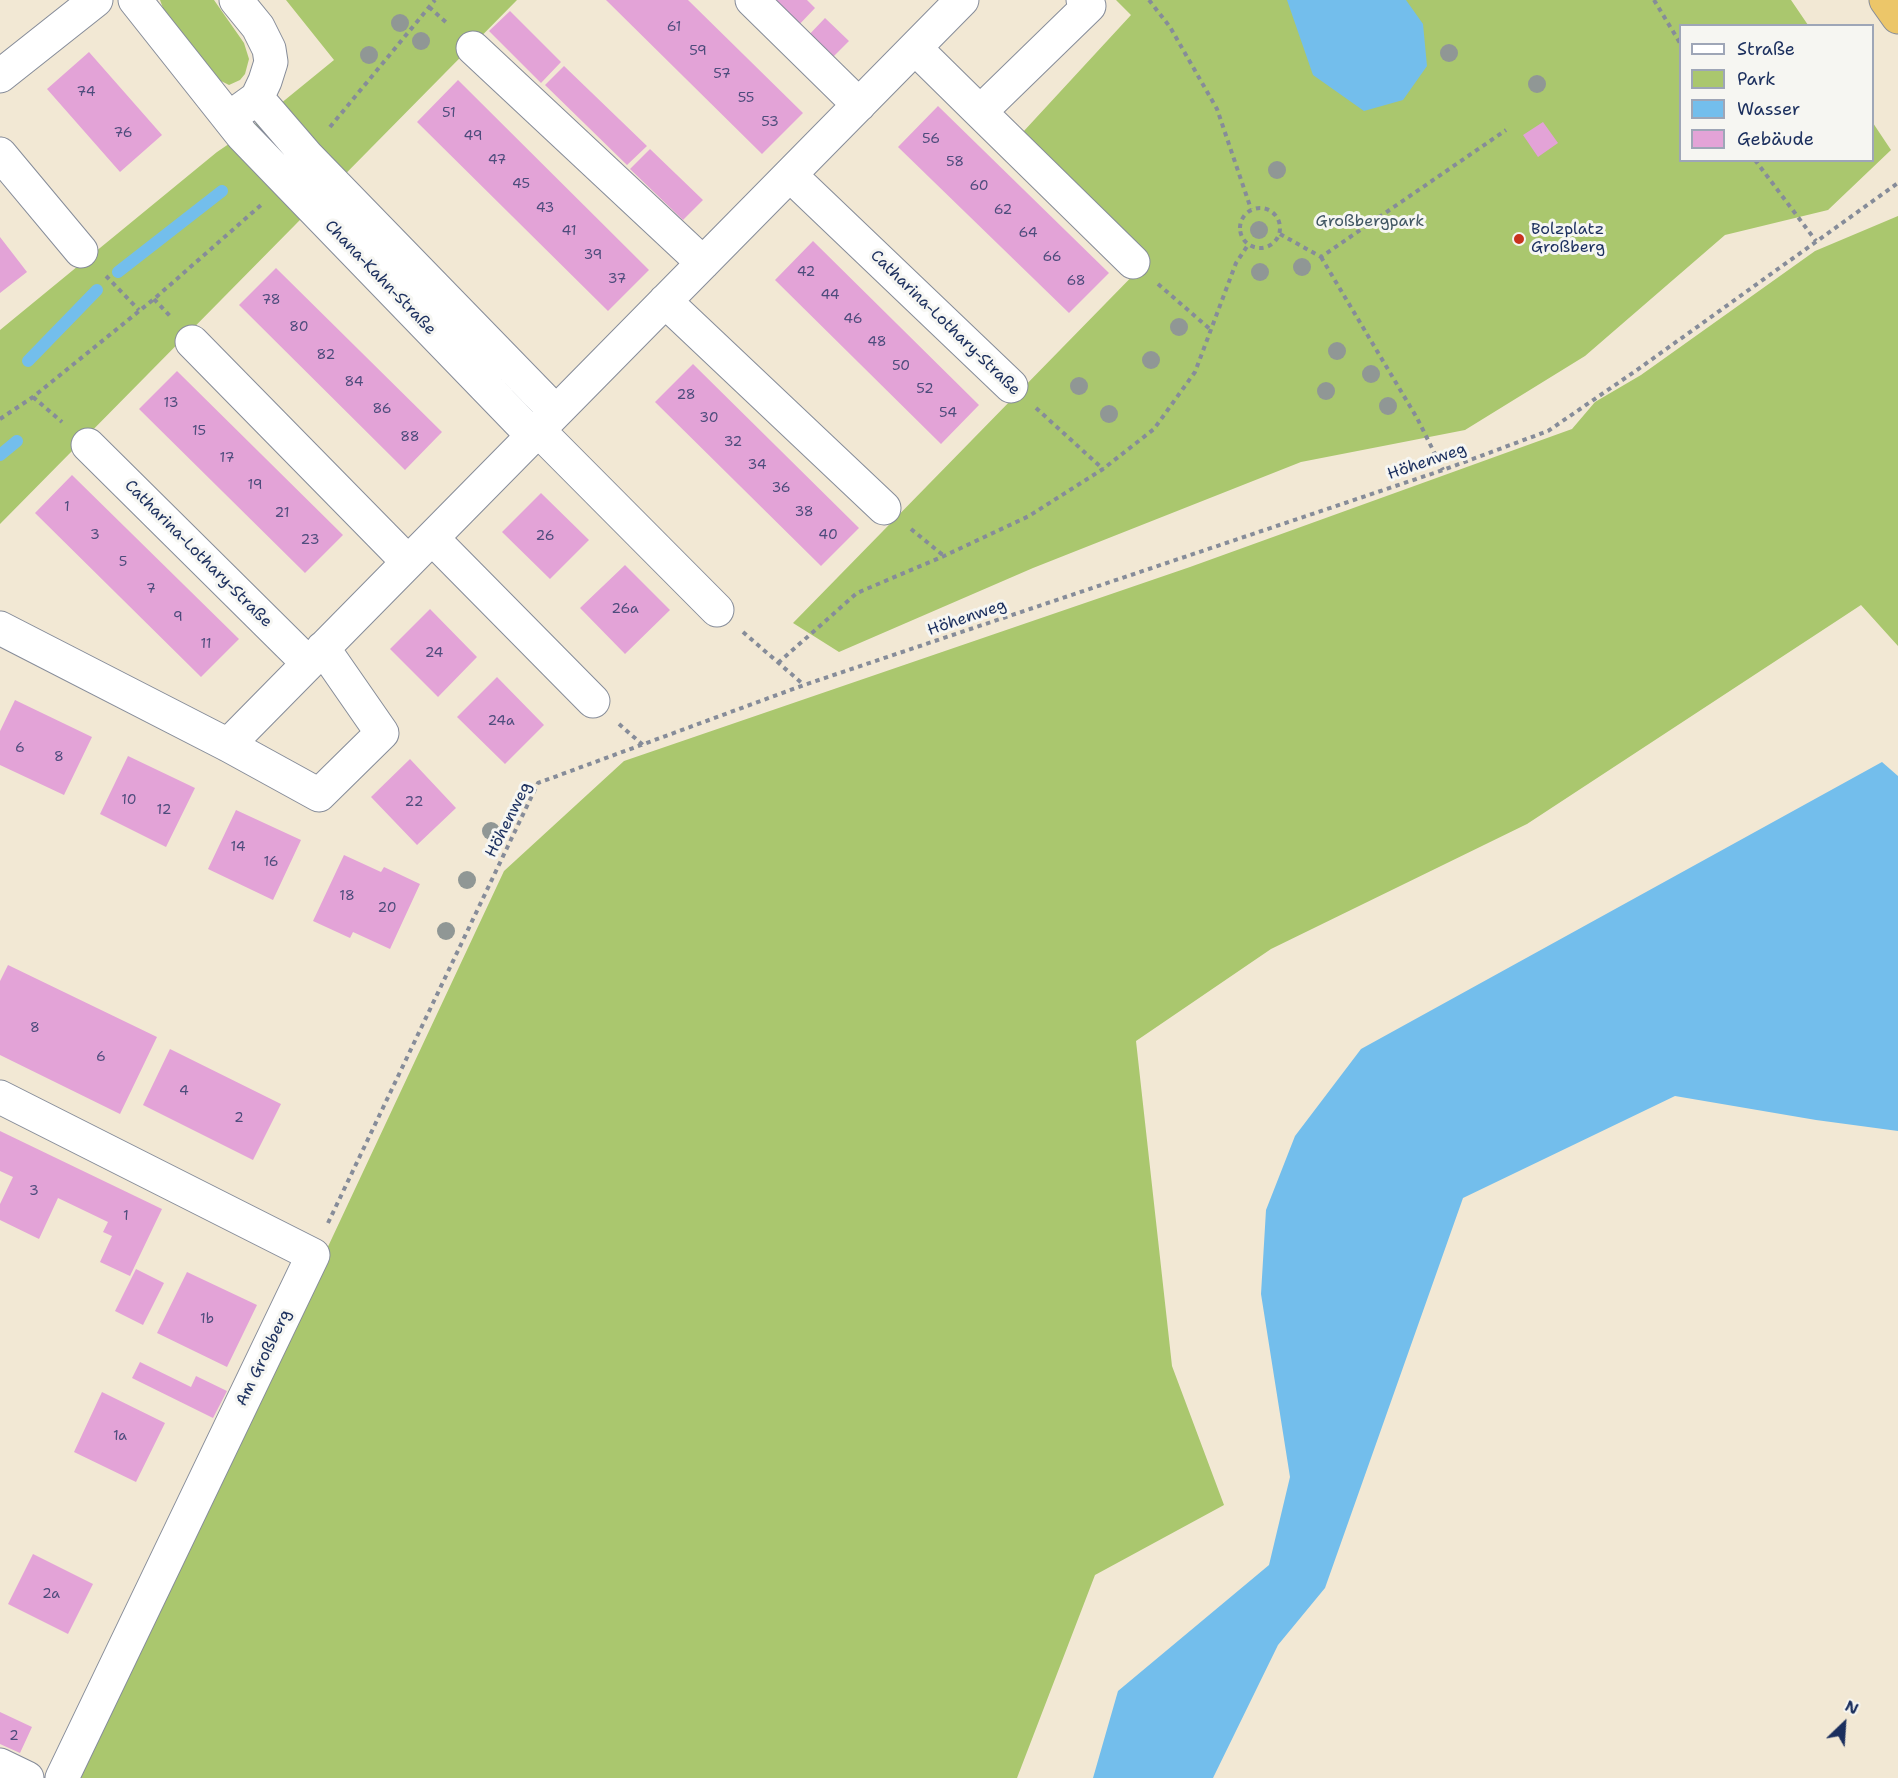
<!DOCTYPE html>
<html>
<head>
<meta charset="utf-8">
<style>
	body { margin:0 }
	#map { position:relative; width:1898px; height:1778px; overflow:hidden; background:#f2e8d4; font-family:"Shantell Sans",sans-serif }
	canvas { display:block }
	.legend { position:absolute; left:1679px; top:24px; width:195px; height:138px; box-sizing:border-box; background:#f6f6f2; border:2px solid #9ea6b7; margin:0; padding:8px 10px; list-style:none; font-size:18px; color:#1b2f5e }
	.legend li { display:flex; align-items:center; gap:12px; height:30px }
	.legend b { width:30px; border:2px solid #9ea6b7 }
	.north { position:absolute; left:1814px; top:1694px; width:60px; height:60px; -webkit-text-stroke:4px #f6f6f2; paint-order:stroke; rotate:25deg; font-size:16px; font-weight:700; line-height:24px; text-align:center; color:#1b2f5e }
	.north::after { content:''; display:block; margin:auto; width:21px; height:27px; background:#1b2f5e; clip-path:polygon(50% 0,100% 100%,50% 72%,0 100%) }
</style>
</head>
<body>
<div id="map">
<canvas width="1898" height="1778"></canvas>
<ul class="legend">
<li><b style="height:8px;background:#fff"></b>Straße</li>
<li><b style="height:16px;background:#aac76e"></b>Park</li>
<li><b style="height:16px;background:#73beec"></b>Wasser</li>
<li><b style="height:16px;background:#e3a3d7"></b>Gebäude</li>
</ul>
<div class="north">N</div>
</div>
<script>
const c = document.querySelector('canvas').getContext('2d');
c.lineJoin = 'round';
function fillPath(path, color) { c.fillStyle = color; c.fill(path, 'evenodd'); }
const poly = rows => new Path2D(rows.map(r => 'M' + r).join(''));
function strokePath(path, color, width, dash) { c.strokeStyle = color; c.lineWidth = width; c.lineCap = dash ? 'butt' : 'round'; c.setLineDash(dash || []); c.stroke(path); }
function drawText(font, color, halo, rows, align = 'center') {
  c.font = font + ' "Shantell Sans",sans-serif'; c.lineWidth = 6; c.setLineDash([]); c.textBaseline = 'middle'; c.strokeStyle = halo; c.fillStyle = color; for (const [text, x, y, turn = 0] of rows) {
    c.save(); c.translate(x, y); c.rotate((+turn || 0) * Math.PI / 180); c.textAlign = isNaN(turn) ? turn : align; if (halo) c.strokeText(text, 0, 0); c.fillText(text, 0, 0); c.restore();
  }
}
fillPath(poly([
	[160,0,214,0,244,43,249,59,245,74,240,80,229,85,217,79,167,19],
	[286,0,517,0,0,524,0,330,217,152,242,135,334,60],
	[1116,0,1791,0,1808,25,1680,26,1680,160,1872,160,1873,123,1891,150,1828,210,1725,235,1585,356,1465,430,1301,462,1033,568,839,652,793,623,1150,258,1023,132,1131,15],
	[1898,216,1898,646,1861,605,1527,824,1271,949,1136,1041,1172,1366,1224,1505,1095,1575,1017,1778,79,1778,504,871,624,761,1190,567,1572,429,1595,402,1641,375,1815,251]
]), '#aac76e');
fillPath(poly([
	[1287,0,1406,0,1423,24,1427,66,1403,100,1364,111,1313,75],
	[1882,762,1898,776,1898,1131,1816,1120,1675,1096,1463,1198,1325,1588,1278,1645,1213,1778,1093,1778,1118,1691,1269,1565,1290,1477,1261,1294,1266,1210,1295,1136,1361,1049]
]), '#73beec');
strokePath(poly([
	[118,272,222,191],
	[28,361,97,290],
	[0,455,17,441]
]), '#73beec', 12);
fillPath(poly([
	[606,0,688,0,803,113,762,154],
	[767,0,807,0,815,8,796,28],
	[510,11,561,62,541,83,489,31],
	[825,18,849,41,829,61,806,38],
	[89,52,162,135,120,172,47,89],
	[564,66,647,146,627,165,545,85],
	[458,80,649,270,608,311,417,122],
	[938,106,1109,273,1069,313,898,147],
	[1543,122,1558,143,1538,157,1523,135],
	[650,149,703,200,683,220,630,169],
	[0,237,27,272,0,293],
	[813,241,979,405,941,444,775,280],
	[276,268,442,432,405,470,239,305],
	[693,364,859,528,821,566,655,402],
	[177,371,343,535,305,573,139,409],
	[72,475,239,639,201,677,35,513],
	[541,493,589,540,550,579,502,532],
	[625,565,670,610,625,654,580,608],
	[430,609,477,657,438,697,390,649],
	[497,677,544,725,505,764,457,717],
	[15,700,92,737,64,795,0,765,0,731],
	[128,756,195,788,166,847,100,814],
	[410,759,456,808,417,845,371,797],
	[236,810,301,840,273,900,208,869],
	[344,855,381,872,384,867,420,884,390,949,353,932,350,938,313,921],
	[8,965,157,1037,120,1114,0,1055,0,981],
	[170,1049,281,1104,253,1160,143,1105],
	[0,1131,162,1209,130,1276,100,1262,112,1236,103,1232,108,1222,58,1198,39,1239,0,1220,0,1204,13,1177,0,1171],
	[136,1269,164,1283,143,1325,115,1311],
	[187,1272,257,1305,227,1367,157,1333],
	[140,1362,191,1387,196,1376,227,1391,213,1418,132,1378],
	[102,1392,165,1423,136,1482,74,1452],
	[33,1554,93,1584,68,1634,8,1604],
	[0,1712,32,1727,20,1753,0,1744]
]), '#e3a3d7');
const minor = poly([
	[135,0,242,135,533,436],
	[236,0,258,27,269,49,271,62,265,81,257,98,239,111],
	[752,0,859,105],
	[473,48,703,263],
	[915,48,980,112,1089,6,1083,0],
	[0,76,96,0],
	[257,98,307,156,556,412],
	[980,112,1133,262],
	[0,154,81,251],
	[790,175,1011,386],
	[665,301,884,508],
	[192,342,408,562],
	[538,430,717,610],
	[88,445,308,663],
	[432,538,593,701],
	[0,628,228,745,319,795,382,733,323,648],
	[228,745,962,0],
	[0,1097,313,1255,62,1778],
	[0,1765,27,1778]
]);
const highway = poly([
	[1886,0,1898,17]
]);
strokePath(minor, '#868c99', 35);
strokePath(highway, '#868c99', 35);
strokePath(poly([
	[1149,0,1170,27,1217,109,1251,209],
	[1654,0,1680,43],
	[429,7,449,25],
	[330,127,435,0],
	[1755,160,1816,241],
	'1240 228a20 20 0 1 1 40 0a20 20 0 1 1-40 0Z',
	[1280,234,1321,257,1506,130],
	[1321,257,1417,418,1443,470],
	[106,276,139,310],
	[1158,284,1211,330],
	[154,299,170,316],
	[33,397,62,422],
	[1036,408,1103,469],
	[0,419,33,397,154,299,261,205],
	[911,529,944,556],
	[743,632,804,685],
	[778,663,857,593,944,556,1029,516,1103,469,1154,429,1195,372,1236,263,1248,245],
	[619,724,644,746],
	[328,1223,538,783,804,685,1443,470,1548,431,1637,370,1898,183]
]), '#868c99', 4, [4.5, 4.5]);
strokePath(minor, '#fff', 33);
strokePath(highway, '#ecc669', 33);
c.fillStyle = '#909795';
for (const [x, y] of [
	[400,23],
	[421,41],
	[1449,53],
	[369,55],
	[1537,84],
	[1277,170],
	[1259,230],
	[1302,267],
	[1260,272],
	[1179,327],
	[1337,351],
	[1151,360],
	[1371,374],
	[1079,386],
	[1326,391],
	[1388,406],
	[1109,414],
	[491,831],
	[467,880],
	[446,931]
]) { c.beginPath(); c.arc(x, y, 9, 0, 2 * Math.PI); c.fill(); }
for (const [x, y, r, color] of [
	[1519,239,6,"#c8321e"]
]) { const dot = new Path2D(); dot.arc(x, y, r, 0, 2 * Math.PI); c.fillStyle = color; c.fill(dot); strokePath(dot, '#f6f6f2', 2); }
drawText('14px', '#4d4c7c', null, [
	["61",674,27],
	["59",698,51],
	["57",722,74],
	["74",86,92],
	["55",746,98],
	["51",449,113],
	["53",770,122],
	["76",123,133],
	["49",473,136],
	["56",931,139],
	["47",497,160],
	["58",955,162],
	["45",521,184],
	["60",979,186],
	["43",545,208],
	["62",1003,210],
	["41",569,231],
	["64",1028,233],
	["39",593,255],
	["66",1052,257],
	["42",806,272],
	["37",617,279],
	["68",1076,281],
	["44",830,295],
	["78",271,300],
	["46",853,319],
	["80",299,327],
	["48",877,342],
	["82",326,355],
	["50",901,366],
	["84",354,382],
	["52",925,389],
	["28",686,395],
	["13",171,403],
	["86",382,409],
	["54",948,413],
	["30",709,418],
	["15",199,431],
	["88",410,437],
	["32",733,442],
	["17",227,458],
	["34",757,465],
	["19",255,485],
	["36",781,488],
	["1",67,507],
	["38",804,512],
	["21",282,513],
	["3",95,535],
	["40",828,535],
	["26",545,536],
	["23",310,540],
	["5",123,562],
	["7",151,589],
	["26a",625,609],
	["9",178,617],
	["11",206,644],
	["24",434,653],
	["24a",501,721],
	["6",20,748],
	["8",59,757],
	["10",129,800],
	["22",414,802],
	["12",164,810],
	["14",238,847],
	["16",271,862],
	["18",347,896],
	["20",387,908],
	["8",35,1028],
	["6",101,1057],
	["4",184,1091],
	["2",239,1118],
	["3",34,1191],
	["1",126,1216],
	["1b",207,1319],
	["1a",120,1436],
	["2a",51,1594],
	["2",14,1736]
]);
drawText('16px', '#3f5562', '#f6f6f2', [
	["Großbergpark",1370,222]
]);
drawText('16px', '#1b2f5e', '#f6f6f2', [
	["Bolzplatz",1531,230],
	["Großberg",1531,248]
], 'left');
drawText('16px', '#1b2f5e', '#f6f6f2', [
	["Chana-Kahn-Straße",380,278,46],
	["Catharina-Lothary-Straße",945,323,44],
	["Höhenweg",1427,462,-19],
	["Catharina-Lothary-Straße",198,554,45],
	["Höhenweg",967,618,-19],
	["Höhenweg",509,820,-63],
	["Am Großberg",264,1358,-64]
]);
</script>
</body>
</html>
